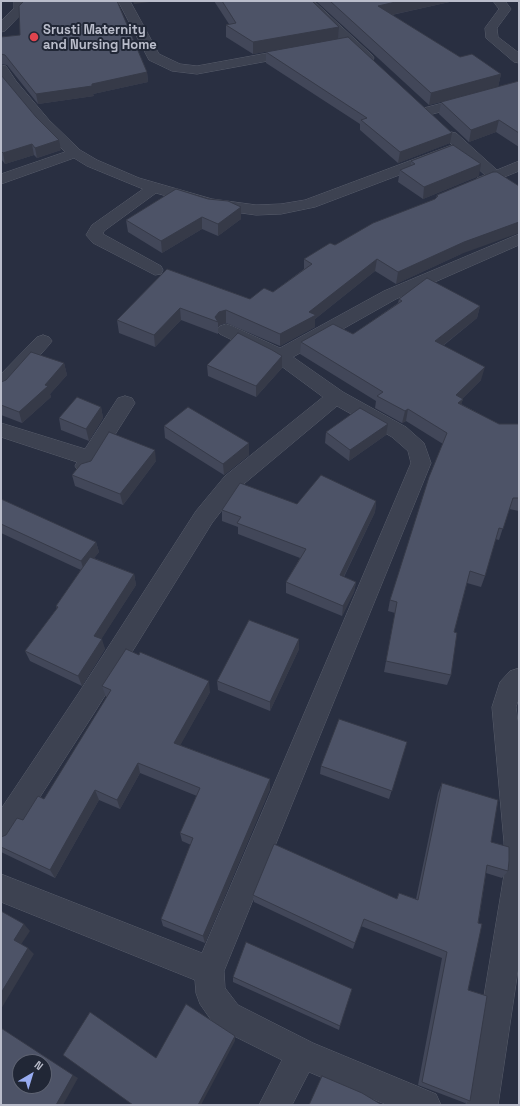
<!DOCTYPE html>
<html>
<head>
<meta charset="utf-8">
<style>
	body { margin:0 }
	#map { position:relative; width:520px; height:1106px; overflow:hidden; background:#292f41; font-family:"Space Grotesk",sans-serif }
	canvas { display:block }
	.frame { position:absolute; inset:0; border:2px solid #babdcb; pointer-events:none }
	.north { position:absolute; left:12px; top:1054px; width:40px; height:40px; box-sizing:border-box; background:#212736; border:1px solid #5e6372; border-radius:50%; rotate:38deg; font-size:11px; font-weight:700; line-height:16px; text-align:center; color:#babdcb }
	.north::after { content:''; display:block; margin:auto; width:14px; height:18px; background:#98acf1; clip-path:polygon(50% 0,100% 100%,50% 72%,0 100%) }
</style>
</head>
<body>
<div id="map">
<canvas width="520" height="1106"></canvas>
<div class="frame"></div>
<div class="north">N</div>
</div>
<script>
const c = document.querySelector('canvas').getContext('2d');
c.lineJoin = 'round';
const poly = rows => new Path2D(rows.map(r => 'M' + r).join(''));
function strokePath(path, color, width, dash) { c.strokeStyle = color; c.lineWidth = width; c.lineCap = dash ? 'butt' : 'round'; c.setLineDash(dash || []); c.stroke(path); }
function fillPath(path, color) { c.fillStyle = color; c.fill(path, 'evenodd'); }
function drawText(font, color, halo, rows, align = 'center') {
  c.font = font + ' "Space Grotesk",sans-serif'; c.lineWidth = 4; c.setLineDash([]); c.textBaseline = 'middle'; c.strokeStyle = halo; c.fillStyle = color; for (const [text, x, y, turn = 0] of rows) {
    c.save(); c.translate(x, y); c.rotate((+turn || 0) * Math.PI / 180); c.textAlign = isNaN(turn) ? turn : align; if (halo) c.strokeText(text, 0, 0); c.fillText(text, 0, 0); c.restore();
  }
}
const street = poly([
	[14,1,26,1,26,9,5,31,1,32,1,21,14,8,14,1],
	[118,1,130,1,159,54,180,64,197,66,295,48,302,52,295,56,197,74,172,71,149,60,118,1],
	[301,1,314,1,372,55,374,58,372,61,362,61,301,1],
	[493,1,505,1,511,9,497,28,498,37,519,53,519,63,514,62,486,38,485,28,499,9,493,1],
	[1,65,6,66,16,81,49,120,80,150,97,160,139,178,212,199,256,205,281,204,305,200,452,145,444,136,446,133,451,132,456,133,497,170,519,161,519,171,487,184,477,184,474,181,477,178,485,175,460,152,315,207,281,214,256,215,212,209,156,193,104,231,103,234,161,266,163,270,161,274,155,275,93,243,86,235,92,225,143,189,87,166,74,158,1,184,1,174,65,152,39,126,6,87,1,79,1,65],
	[519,83,519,91,425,116,420,115,418,112,420,109,519,83],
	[519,234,519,245,396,299,293,357,343,392,406,427,424,443,431,463,224,971,225,988,238,1005,313,1043,436,1094,441,1105,387,1105,309,1072,292,1105,259,1105,282,1060,216,1027,200,1004,196,993,195,980,1,902,1,874,202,953,411,463,408,451,392,437,337,406,239,488,212,523,96,710,11,842,1,846,1,809,78,694,196,511,225,476,323,397,273,360,220,334,217,330,220,326,226,324,232,326,280,348,384,291,519,234],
	[43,335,49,337,52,341,49,345,8,391,1,393,1,374,37,337,43,335],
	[125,396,132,398,135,403,92,471,85,474,78,471,75,466,77,462,1,437,1,423,85,449,118,398,125,396],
	[519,668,519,698,516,707,519,730,519,963,498,1105,466,1105,505,869,504,842,492,707,500,682,510,671,519,668]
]);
strokePath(street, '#585d6b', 1);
fillPath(street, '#3d4251');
fillPath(poly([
	[24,1,119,1,119,6,147,72,148,82,93,94,94,96,38,104,7,65,1,64,1,37,20,35],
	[214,1,312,1,339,27,338,39,253,54,226,37,226,25,229,24],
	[316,1,454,1,392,15,460,57,501,74,498,87,519,81,519,147,496,132,469,142,439,114,441,102,429,105],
	[266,52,450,143,398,163,360,130,360,124,266,63],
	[1,75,3,78,61,150,37,158,34,155,5,164,1,159],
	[411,161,479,176,423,199,398,182,400,170,411,166],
	[493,172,461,254,396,284,375,271,315,319,315,327,280,346,226,323,220,325,218,327,218,334,181,320,155,347,119,333,117,320,167,269,250,299,273,292,304,269,304,259,435,199,436,198,437,195],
	[176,189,241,219,218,236,202,229,162,253,128,232,126,220],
	[399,299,480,306,477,318,443,346,481,380,462,399,463,399,461,404,499,424,519,424,519,511,509,509,499,540,495,539,485,576,481,587,467,583,454,632,451,675,447,685,384,672,395,613,388,611,390,600,443,444,406,421,402,423,375,408,376,401,300,354,301,342,353,334,398,303],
	[64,363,67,375,50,394,51,397,22,423,1,415,1,382],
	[207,365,282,368,256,397,208,376],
	[101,407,103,418,89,441,61,430,59,418],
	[164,426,249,455,224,475,165,438],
	[326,432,386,435,349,461,325,443],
	[156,461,123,505,75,486,72,475],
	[1,499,96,542,99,552,94,558,134,574,136,585,101,639,105,649,82,686,30,661,25,651,57,609,56,606,81,570,1,533],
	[376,501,375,512,344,577,356,582,354,592,342,616,286,593,286,582,300,558,238,534,238,527,222,521,222,510,297,504],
	[299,649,270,711,218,690,217,681],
	[102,686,210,692,180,745,270,779,270,789,205,943,163,926,161,919,191,845,182,841,180,833,197,796,140,773,120,809,99,800,55,878,1,852,1,837,6,835,23,820,44,799,107,697,106,697],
	[407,742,389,799,320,774,321,766],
	[442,783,491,842,508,871,502,878,486,873,468,990,470,1101,465,1103,418,1085,442,958,361,926,353,949,254,902,253,895,397,898,399,893,416,899,438,793],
	[233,977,340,1026,339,1030,233,982]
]), '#424759');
fillPath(poly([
	[133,1,157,1,134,4],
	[400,1,454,1,377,18,378,6],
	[339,27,338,39,253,54,253,42],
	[147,72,148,82,93,94,94,96,38,104,36,94,92,84],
	[501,74,498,87,429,105,431,93],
	[499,120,496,132,469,142,471,130],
	[452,133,450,143,398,163,400,152],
	[59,140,61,150,37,158,35,148],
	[32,144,34,155,5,164,3,153],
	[481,164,479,176,423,199,424,187],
	[241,207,241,219,218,236,218,224],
	[202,217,202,229,162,253,161,241],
	[519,222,519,233,461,254,396,284,398,272,464,242],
	[377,259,375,271,315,319,315,327,280,346,280,334],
	[480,306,477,318,432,354,435,341],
	[180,308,181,320,155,347,154,335],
	[226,310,226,323,220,325,218,327,218,322,215,317,219,312],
	[282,356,282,368,256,397,256,386],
	[64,363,67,375,50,394,51,397,22,423,19,412,45,385],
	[485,367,481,380,453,408,456,395],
	[463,399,459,411,458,403],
	[101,407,103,418,89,441,86,429],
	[408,409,406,421,402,423,405,411],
	[388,424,386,435,349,461,350,450],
	[249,443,249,455,224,475,223,464],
	[155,450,156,461,123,505,120,494],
	[376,501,375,512,339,586,340,575],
	[96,542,99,552,84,571,81,561],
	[134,574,136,585,97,646,94,636],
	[356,582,354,592,342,616,343,606],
	[102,639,105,649,82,686,78,676],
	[299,639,299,649,270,711,270,702],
	[209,681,210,692,176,753,174,743],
	[138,763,140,773,120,809,117,800],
	[270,779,270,789,205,943,203,936],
	[95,790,99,800,55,878,50,870],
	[24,924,30,931,20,946,14,940],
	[28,948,34,954,1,1009,1,993],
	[235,1036,235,1041,201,1105,198,1105],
	[73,1075,78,1078,63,1105,56,1105]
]), '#363a48');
const building = poly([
	[24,1,117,1,147,72,92,84,92,86,36,94,5,55,1,54,1,37,20,35,19,6,24,1],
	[222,1,312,1,339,27,253,42,226,25,236,23,222,1],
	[330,1,400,1,378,6,460,57,472,54,501,74,431,93,330,1],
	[348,37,452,133,400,152,361,120,367,118,266,52,348,37],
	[1,75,36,117,59,140,35,148,32,144,3,153,1,151,1,75],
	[519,81,519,133,499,120,471,130,441,102,519,81],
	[453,145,481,164,424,187,400,170,415,164,411,161,453,145],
	[493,172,497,172,519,186,519,222,464,242,398,272,377,259,309,312,316,315,280,334,226,310,219,312,215,317,218,322,180,308,154,335,117,320,167,269,250,299,264,288,273,292,312,264,304,259,330,243,335,245,373,223,435,199,438,196,437,195,493,172],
	[176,189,208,199,228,201,241,207,218,224,202,217,161,241,126,220,176,189],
	[427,278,480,306,435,341,485,367,456,395,463,399,458,403,499,424,519,424,519,498,513,498,503,529,499,528,485,576,470,571,454,632,457,633,451,675,386,661,397,602,390,600,429,477,447,433,408,409,405,411,377,396,383,392,301,342,333,324,353,334,402,301,399,299,427,278],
	[238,333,272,350,282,356,256,386,207,365,238,333],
	[31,352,64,363,45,385,48,386,19,412,1,405,1,382,6,380,31,352],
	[77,397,101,407,86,429,59,418,77,397],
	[188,407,249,443,223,464,164,426,188,407],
	[360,408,388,424,350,450,326,432,360,408],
	[109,432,155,450,120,494,72,475,81,464,91,461,109,432],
	[321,475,376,501,340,575,356,582,343,606,286,582,306,549,237,523,241,517,222,510,240,483,297,504,321,475],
	[1,499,96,542,81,561,1,524,1,499],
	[90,557,134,574,94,636,102,639,78,676,25,651,58,607,56,606,90,557],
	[249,620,299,639,270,702,217,681,249,620],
	[126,649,139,655,140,652,209,681,174,743,270,779,203,936,161,919,193,838,180,833,200,788,138,763,117,800,95,790,50,870,1,847,1,837,6,835,17,818,23,820,38,796,44,799,111,690,102,686,126,649],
	[339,719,407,742,392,791,321,766,339,719],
	[442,783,498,800,491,842,509,847,509,861,508,871,487,865,478,923,482,924,468,990,487,996,470,1101,422,1082,447,952,364,919,355,943,253,895,274,844,397,899,399,893,418,900,442,783],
	[1,911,24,924,14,940,28,948,1,993,1,911],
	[246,942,352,989,340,1026,233,977,246,942],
	[186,1004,235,1036,198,1105,133,1105,63,1055,90,1012,156,1058,186,1004],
	[1,1028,73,1075,56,1105,1,1105,1,1028],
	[20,1062,44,1062,44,1086,20,1086,20,1062],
	[322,1076,362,1093,382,1105,309,1105,322,1076]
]);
fillPath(building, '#4d5367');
strokePath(building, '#363a48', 1);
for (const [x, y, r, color] of [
	[34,37,5,"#e0444e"]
]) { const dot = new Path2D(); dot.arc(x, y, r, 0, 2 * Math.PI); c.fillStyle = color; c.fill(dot); strokePath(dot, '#212736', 1.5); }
drawText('bold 13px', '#babdcb', '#212736', [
	["Srusti Maternity",43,30],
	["and Nursing Home",43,45]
], 'left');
</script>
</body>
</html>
